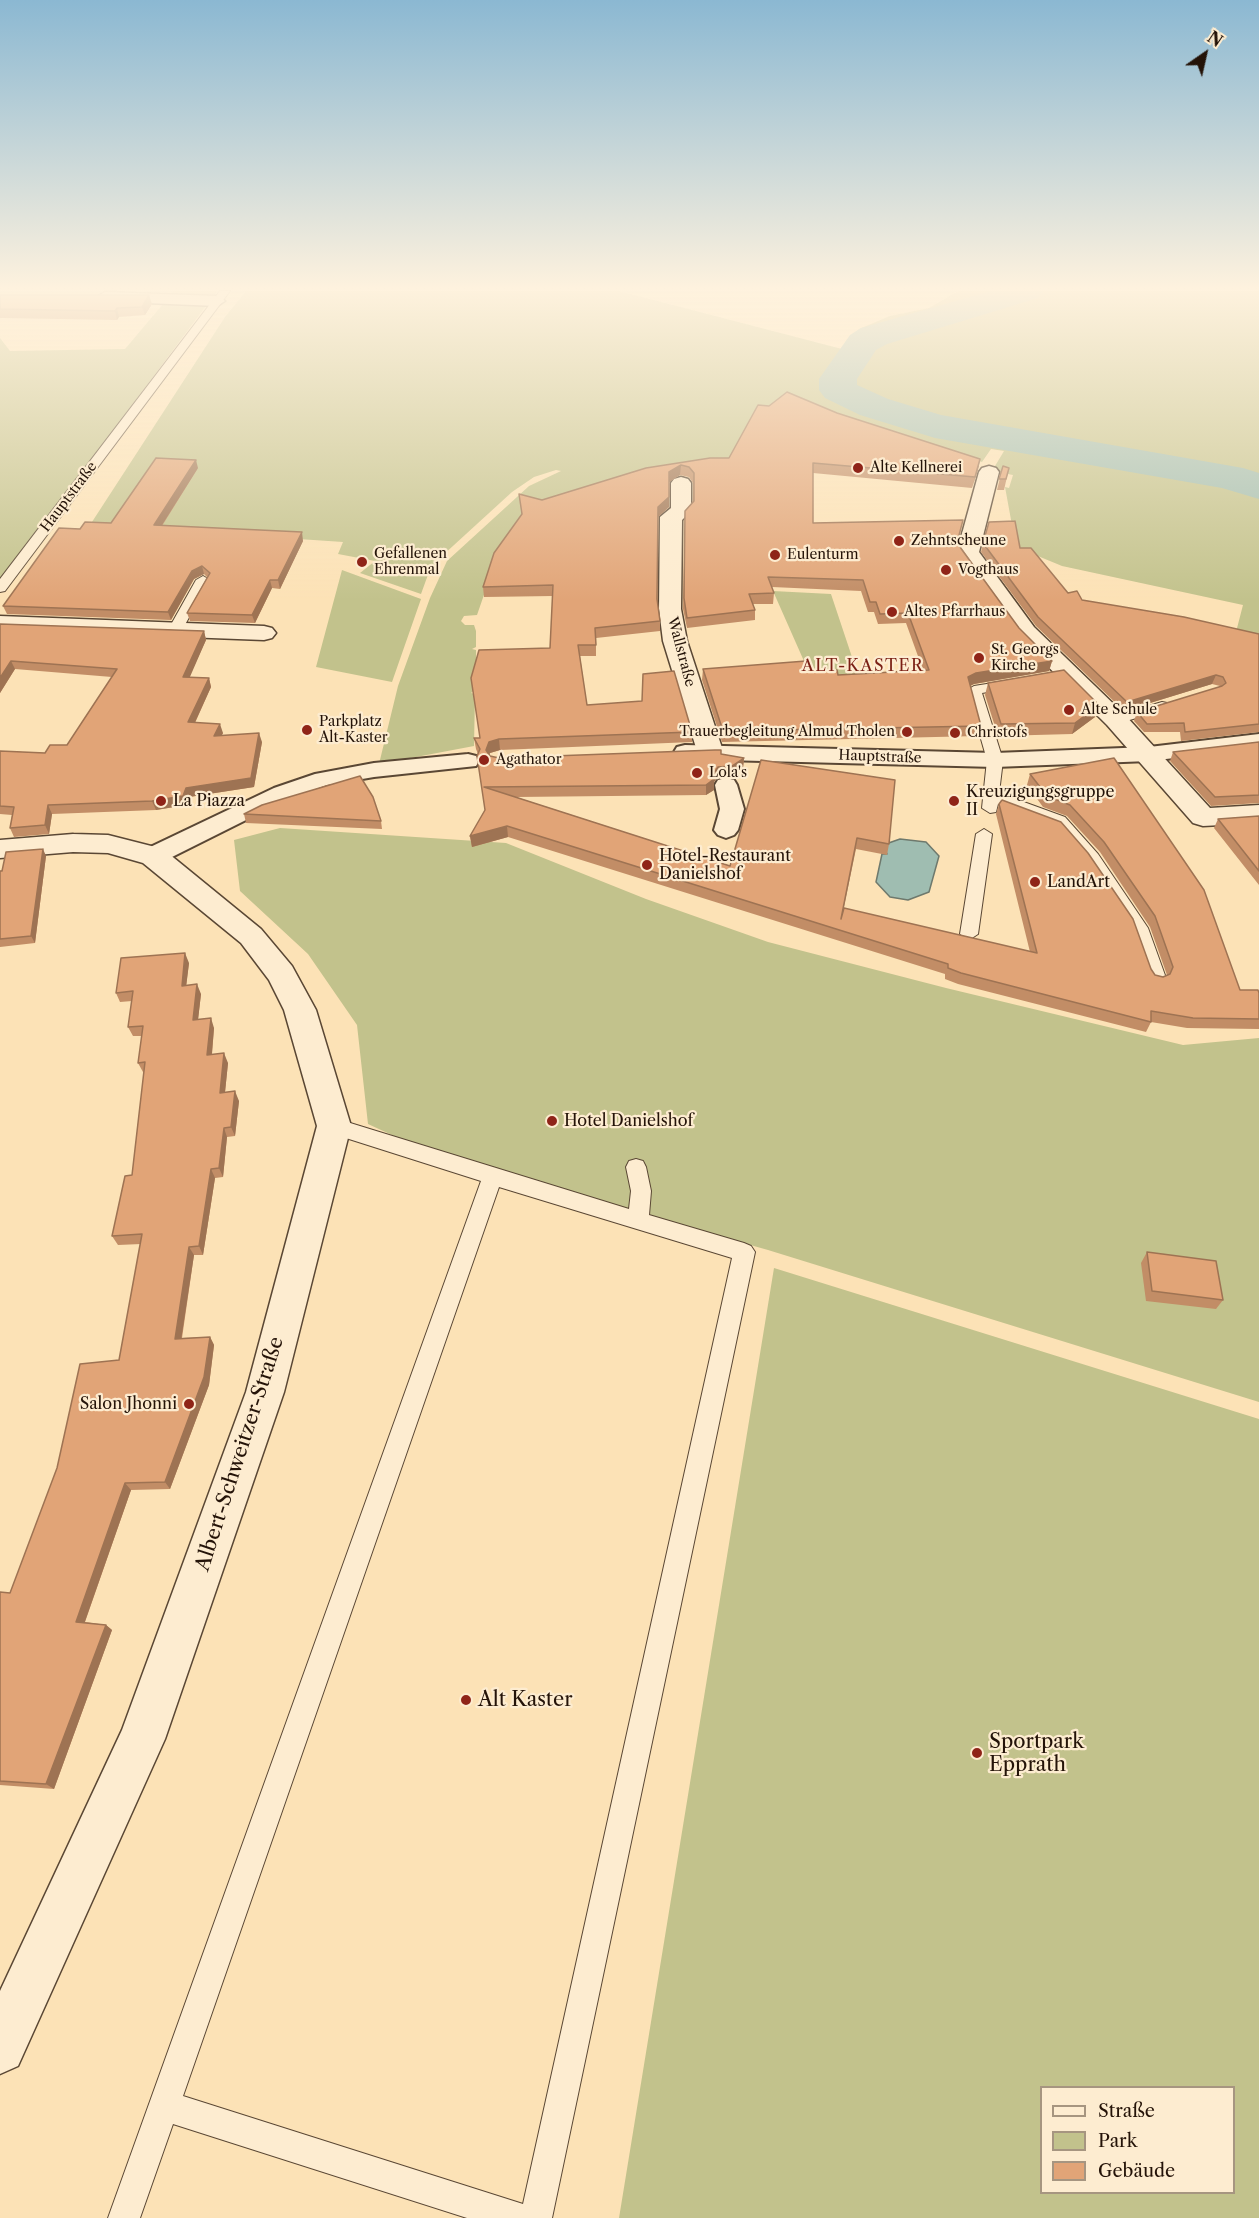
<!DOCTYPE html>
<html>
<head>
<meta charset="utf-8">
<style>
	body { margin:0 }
	#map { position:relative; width:1259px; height:2218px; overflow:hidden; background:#fce2b6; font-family:"Libre Caslon Text",serif }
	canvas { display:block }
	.legend { position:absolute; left:1040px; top:2086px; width:195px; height:108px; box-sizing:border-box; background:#fdecd0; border:2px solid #a69580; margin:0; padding:8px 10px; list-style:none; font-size:18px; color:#241308 }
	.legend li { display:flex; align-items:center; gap:12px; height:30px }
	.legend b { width:30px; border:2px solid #a69580 }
	.north { position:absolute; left:1175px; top:24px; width:60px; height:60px; -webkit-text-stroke:4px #fdecd0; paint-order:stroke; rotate:34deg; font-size:16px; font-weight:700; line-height:24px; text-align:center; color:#241308 }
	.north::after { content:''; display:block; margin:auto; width:21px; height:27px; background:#241308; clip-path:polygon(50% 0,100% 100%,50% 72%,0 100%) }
</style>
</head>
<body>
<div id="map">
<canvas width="1259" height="2218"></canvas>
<ul class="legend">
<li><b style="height:8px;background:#fdecd0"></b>Straße</li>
<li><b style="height:16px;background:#c2c28c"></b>Park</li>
<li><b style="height:16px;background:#e1a477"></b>Gebäude</li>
</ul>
<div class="north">N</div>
</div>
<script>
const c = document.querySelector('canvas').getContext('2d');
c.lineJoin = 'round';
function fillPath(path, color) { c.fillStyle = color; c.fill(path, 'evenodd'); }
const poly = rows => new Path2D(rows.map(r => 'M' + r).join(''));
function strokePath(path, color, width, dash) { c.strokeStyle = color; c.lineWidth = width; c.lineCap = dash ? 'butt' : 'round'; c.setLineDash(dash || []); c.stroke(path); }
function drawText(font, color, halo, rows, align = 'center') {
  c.font = font + ' "Libre Caslon Text",serif'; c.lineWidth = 4.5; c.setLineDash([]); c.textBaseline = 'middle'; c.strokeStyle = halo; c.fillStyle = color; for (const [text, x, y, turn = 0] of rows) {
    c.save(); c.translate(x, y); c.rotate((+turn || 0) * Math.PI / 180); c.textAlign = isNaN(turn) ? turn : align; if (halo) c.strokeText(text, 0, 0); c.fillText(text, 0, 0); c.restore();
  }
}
fillPath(poly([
	[174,291,217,291,0,583,0,338,10,351,125,349],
	[246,291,619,291,842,349,846,341,859,329,890,316,929,308,958,291,1259,291,1259,638,1236,632,1243,605,1062,566,1016,547,1005,487,1009,488,1013,475,992,471,1004,451,991,449,982,462,855,423,778,468,683,472,522,515,495,563,477,615,464,616,461,621,465,625,474,625,476,631,476,647,472,649,476,650,476,689,471,693,475,694,474,746,379,764,398,686,430,598,447,561,529,486,561,471,556,470,534,477,512,492,442,556,429,572,421,594,360,573,375,561,338,554,343,542,90,525,225,317],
	[342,570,421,599,392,682,316,667],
	[773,591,831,594,858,675,811,677],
	[280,828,506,843,646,899,768,942,946,988,1183,1045,1259,1038,1259,1402,768,1250,442,1158,368,1124,357,1025,308,954,240,891,234,840],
	[774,1268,1259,1419,1259,2218,619,2218],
	[1042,2088,1234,2088,1234,2192,1042,2192]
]), '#c2c28c');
const water = poly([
	[900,839,926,842,939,856,929,892,908,900,890,897,876,882,882,854,887,854,883,845,900,839]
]);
fillPath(water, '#9fbdb1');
strokePath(water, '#6e796d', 1.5);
fillPath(poly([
	[991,291,1043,291,1038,298,887,344,876,350,857,379,857,385,888,399,941,415,1243,468,1259,473,1259,499,1222,488,935,438,860,415,825,398,819,390,819,379,850,335,861,328,991,291]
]), '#9fbdb1');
const service = poly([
	[220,291,230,291,5,591,0,592,0,579,220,291],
	[203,576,210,580,182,630,175,634,170,633,168,630,196,580,203,576],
	[1012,680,1017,681,1019,684,1017,687,982,693,1003,760,999,793,1065,817,1098,854,1148,928,1166,978,1163,983,1151,983,1131,929,1086,862,1053,825,998,804,996,812,990,813,982,808,987,760,967,690,974,686,1012,680],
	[1162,702,1167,703,1169,706,1167,709,1116,724,1109,720,1111,717,1162,702],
	[984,829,992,834,978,934,969,940,960,934,976,834,984,829],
	[334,1118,629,1209,631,1191,626,1167,629,1161,636,1159,643,1161,646,1167,651,1191,649,1215,744,1243,751,1246,755,1252,552,2218,467,2218,173,2124,140,2218,108,2218,481,1181,327,1132,324,1126,327,1120,334,1118],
	[499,1187,732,1258,523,2204,183,2096,499,1187]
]);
const pedestrian = poly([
	[1259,734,1259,748,1149,761,995,767,685,759,677,757,674,752,677,747,685,745,995,753,1149,747,1259,734],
	[468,754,476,756,479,761,476,766,374,777,327,785,290,798,162,862,153,864,144,862,141,856,144,850,274,788,315,774,374,763,468,754],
	[726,778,734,780,737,785,744,809,738,830,734,835,726,838,718,835,714,830,720,809,715,785,718,780,726,778]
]);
const minor = poly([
	[105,292,217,296,225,301,217,306,99,301,97,297,105,292],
	[989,466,996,468,999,472,979,552,1034,627,1125,715,1210,808,1259,805,1259,823,1203,826,1193,823,1107,725,1018,637,957,552,979,472,982,468,989,466],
	[681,477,688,479,691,483,691,511,682,520,681,609,687,641,723,751,719,757,710,759,701,757,697,751,663,641,659,609,660,517,671,508,671,483,674,479,681,477],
	[0,616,264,626,272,628,276,633,272,638,264,640,0,630,0,616]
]);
const tertiary = poly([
	[73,834,108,835,163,849,261,929,292,966,316,1010,351,1126,284,1392,165,1739,18,2066,0,2074,0,1991,122,1730,246,1392,317,1126,284,1010,269,980,241,943,143,863,108,853,73,852,0,858,0,840,73,834]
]);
strokePath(service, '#5a4734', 2);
strokePath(pedestrian, '#5a4734', 4);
strokePath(minor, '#5a4734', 3);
strokePath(tertiary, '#5a4734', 3);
fillPath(service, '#fdecd0');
fillPath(pedestrian, '#fdecd0');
fillPath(minor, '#fdecd0');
fillPath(tertiary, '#fdecd0');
fillPath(poly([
	[0,295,152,304,145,315,119,317,117,320,0,318],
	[837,413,980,459,978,469,972,488,813,473,813,523,958,543,1019,628,1052,661,1049,671,974,684,970,686,981,726,978,736,722,742,702,680,703,669,808,671,838,675,923,670,906,623,878,624,874,612,868,612,861,591,772,587,774,593,773,604,753,604,755,610,755,620,687,628,683,609,685,511,693,501,693,483,689,477,680,475,669,482,669,507,658,517,657,599,660,621,660,631,596,638,596,656,580,656,587,705,692,732,692,742,500,750,490,753,489,754,490,756,499,758,721,754,744,758,743,768,731,777,717,778,714,782,714,790,706,795,516,797,730,866,761,760,889,844,887,855,856,849,842,916,1030,952,996,814,999,804,1151,969,1155,975,1163,977,1167,975,1150,927,1100,852,1067,816,1043,807,1027,785,1030,774,1114,758,1240,990,1259,993,1259,1029,1187,1028,1151,1022,1146,1032,958,984,945,979,945,974,508,837,472,847,470,836,485,811,478,754,476,749,474,738,480,738,471,678,550,648,553,596,484,597,483,587,522,516,519,494,542,500,646,468,729,458],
	[1003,466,1009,468,1004,490,997,490],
	[198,468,162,526,303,541,280,589,272,588,255,623,190,621,187,613,207,577,204,574,194,579,171,620,7,614,3,606,80,529,111,523],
	[989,522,1020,548,1068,593,1082,600,1259,634,1259,732,1181,741,1180,732,1144,732,1134,721,1137,712,1220,687,1220,686,1212,684,1124,711,1036,626,981,552],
	[0,624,204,631,206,640,189,677,209,678,211,687,195,723,223,733,222,735,262,742,254,787,189,797,186,805,156,810,52,814,49,834,14,837,10,828,12,815,0,814,0,751,45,753,67,745,112,677,15,669,0,693],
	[988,683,1095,717,1072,734,998,736,985,695],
	[1259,742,1259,803,1211,806,1170,761,1173,752],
	[244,814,381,821,382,829,246,823],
	[1259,816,1259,885,1214,828,1218,819],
	[46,856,35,943,0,947,0,871],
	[189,963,186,986,201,994,198,1019,214,1028,212,1054,228,1063,225,1092,239,1101,235,1136,227,1137,223,1177,215,1178,203,1255,194,1255,182,1338,210,1337,214,1345,209,1385,170,1489,131,1490,85,1622,106,1625,112,1630,54,1789,0,1785,0,1592,10,1593,119,1360,141,1244,118,1245,112,1236,132,1175,144,1072,143,1072,138,1063,142,1036,133,1036,128,1027,132,1001,120,1002,116,993],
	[1147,1252,1223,1300,1216,1309,1146,1301,1141,1263]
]), '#c28d66');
fillPath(poly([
	[149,295,152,304,145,315,142,307],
	[117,308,119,317,117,320,115,311],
	[980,459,978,469,972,488,975,477],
	[196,460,198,468,157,533,154,525],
	[681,465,680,475,669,482,669,472],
	[669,497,669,507,658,517,658,507],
	[302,532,303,541,280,589,278,580],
	[202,566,204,574,194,579,171,620,168,612,192,571],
	[270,580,272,588,255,623,252,615],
	[204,631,206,640,186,686,183,677],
	[11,661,15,669,0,693,0,678],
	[1052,661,1049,671,974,684,966,688,968,677,976,673],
	[1216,675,1212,684,1124,711,1127,702],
	[209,678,211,687,191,731,188,722],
	[1099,705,1095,717,1072,734,1075,723],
	[220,724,223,733,217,744,214,736],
	[259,733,262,742,254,787,189,797,186,805,156,810,152,801,186,788],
	[499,739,500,750,490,753,487,760,486,750,489,742],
	[744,758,743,768,731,777,732,766],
	[718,767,717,778,714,782,714,790,706,795,706,785],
	[48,805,52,814,49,834,45,825],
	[507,826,508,837,472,847,470,836],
	[43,849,46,856,35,943,31,936],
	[185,953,189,963,185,996,182,986],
	[197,984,201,994,197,1029,193,1020],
	[211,1018,214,1028,211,1064,207,1055],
	[224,1053,228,1063,224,1102,220,1093],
	[235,1091,239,1101,235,1136,231,1127],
	[224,1128,227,1137,223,1177,219,1168],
	[211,1169,215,1178,203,1255,199,1246],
	[189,1247,194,1255,180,1347,175,1339],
	[210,1337,214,1345,209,1385,170,1489,165,1482],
	[125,1483,131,1490,83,1627,76,1622],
	[106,1625,112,1630,54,1789,46,1784]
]), '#9e7353');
const building = poly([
	[0,295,149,295,142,307,117,308,115,311,0,309,0,295],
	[787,392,837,413,980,459,975,477,813,463,813,523,963,520,957,543,1019,628,1052,661,976,673,968,677,981,726,723,731,703,669,806,661,808,671,837,670,838,675,929,670,908,613,880,614,876,602,870,602,863,580,768,577,774,593,749,594,755,610,687,618,684,598,685,511,694,501,694,473,689,467,681,465,669,472,669,497,658,507,657,599,660,621,595,628,596,645,578,645,587,705,642,701,643,674,674,671,692,732,499,739,489,742,486,750,490,756,499,758,715,750,721,750,721,754,744,758,732,766,718,767,714,773,714,779,706,785,484,787,730,866,761,760,895,780,889,844,857,838,841,919,844,908,1037,953,999,804,1002,800,1061,822,1088,853,1133,919,1151,969,1155,975,1163,977,1170,974,1173,967,1155,916,1104,842,1070,805,1047,796,1030,774,1114,758,1204,890,1240,990,1258,990,1259,993,1259,1019,1193,1018,1151,1011,1151,1022,961,973,948,968,948,964,507,826,470,836,485,810,477,756,480,749,474,738,480,738,471,678,479,650,550,648,553,585,483,587,494,553,522,514,519,494,542,500,646,468,710,458,729,458,758,405,769,406,787,392],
	[156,458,196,460,154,525,302,532,278,580,270,580,252,615,187,613,210,573,202,566,192,571,168,612,3,606,59,528,80,529,85,522,111,523,156,458],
	[1003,466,1009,468,1006,479,999,479,1003,466],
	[1015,521,1020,548,1031,548,1068,593,1077,591,1082,600,1184,617,1259,634,1259,724,1185,732,1184,723,1147,724,1137,712,1222,686,1226,683,1223,677,1216,675,1127,702,1038,617,983,543,989,522,1015,521],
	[0,624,204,631,183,677,209,678,188,722,220,724,214,736,259,733,251,778,186,788,183,796,152,801,48,805,45,825,10,828,14,807,0,806,0,751,45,753,50,745,67,745,117,669,11,661,0,678,0,624],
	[1064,670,1099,705,1075,723,1001,724,988,683,1064,670],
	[1259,742,1259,795,1215,797,1173,752,1259,742],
	[360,776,373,797,381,821,244,814,262,805,360,776],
	[1259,816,1259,871,1218,819,1259,816],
	[43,849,31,936,0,939,0,871,2,871,6,852,43,849],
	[185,953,182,986,197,984,193,1020,211,1018,207,1055,224,1053,220,1093,235,1091,231,1127,224,1128,219,1168,211,1169,199,1246,189,1247,175,1339,210,1337,204,1377,165,1482,125,1483,76,1622,106,1625,46,1784,0,1781,0,1592,10,1593,57,1468,80,1364,119,1360,142,1234,112,1236,125,1176,132,1175,145,1062,138,1063,143,1026,128,1027,133,991,116,993,121,958,185,953],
	[1147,1252,1216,1261,1223,1300,1152,1291,1147,1252]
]);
fillPath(building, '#e1a477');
strokePath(building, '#9e7353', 1.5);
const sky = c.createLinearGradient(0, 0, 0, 601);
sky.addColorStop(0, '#8bb8d2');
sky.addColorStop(0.48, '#fef2de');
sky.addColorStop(1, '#fef2de00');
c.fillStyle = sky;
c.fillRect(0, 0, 1259, 601);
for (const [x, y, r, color] of [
	[858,468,6,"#8f2418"],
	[899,541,6,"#8f2418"],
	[775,555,6,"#8f2418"],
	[362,562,6,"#8f2418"],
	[946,570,6,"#8f2418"],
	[892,612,6,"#8f2418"],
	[979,658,6,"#8f2418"],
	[1069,710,6,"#8f2418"],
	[307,730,6,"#8f2418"],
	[907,732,6,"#8f2418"],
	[955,733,6,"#8f2418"],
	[484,760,6,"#8f2418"],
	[697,773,6,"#8f2418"],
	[161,801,6,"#8f2418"],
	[954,801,6,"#8f2418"],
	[647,865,6,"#8f2418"],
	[1035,882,6,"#8f2418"],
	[552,1121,6,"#8f2418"],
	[189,1404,6,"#8f2418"],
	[466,1700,6,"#8f2418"],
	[977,1753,6,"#8f2418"]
]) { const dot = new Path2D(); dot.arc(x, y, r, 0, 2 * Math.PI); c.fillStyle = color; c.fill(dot); strokePath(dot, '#fdecd0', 2); }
drawText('14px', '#241308', '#fdecd0', [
	["Alte Kellnerei",870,468],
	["Zehntscheune",911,541],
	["Gefallenen",374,554],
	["Ehrenmal",374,570],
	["Eulenturm",787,555],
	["Vogthaus",958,570],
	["Altes Pfarrhaus",904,612],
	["St. Georgs",991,650],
	["Kirche",991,666],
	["Alte Schule",1081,710],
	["Parkplatz",319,722],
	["Alt-Kaster",319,738],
	["Trauerbegleitung Almud Tholen",895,732,"right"],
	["Christofs",967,733],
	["Agathator",496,760],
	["Lola's",709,773]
], 'left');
drawText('14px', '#241308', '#fdecd0', [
	["Hauptstraße",69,497,-53],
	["Wallstraße",681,652,75],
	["Hauptstraße",880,757,2]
]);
c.letterSpacing = '1.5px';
drawText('16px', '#7a1f14', '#fdecd0', [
	["ALT-KASTER",863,666]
]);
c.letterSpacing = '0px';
drawText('16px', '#241308', '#fdecd0', [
	["Kreuzigungsgruppe",966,792],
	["II",966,810],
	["La Piazza",173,801],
	["Hotel-Restaurant",659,856],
	["Danielshof",659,874],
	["LandArt",1047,882],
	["Hotel Danielshof",564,1121],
	["Salon Jhonni",177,1404,"right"]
], 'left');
drawText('20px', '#241308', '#fdecd0', [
	["Albert-Schweitzer-Straße",240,1454,-72]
]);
drawText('20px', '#241308', '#fdecd0', [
	["Alt Kaster",478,1700],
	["Sportpark",989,1742],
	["Epprath",989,1765]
], 'left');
</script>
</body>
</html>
